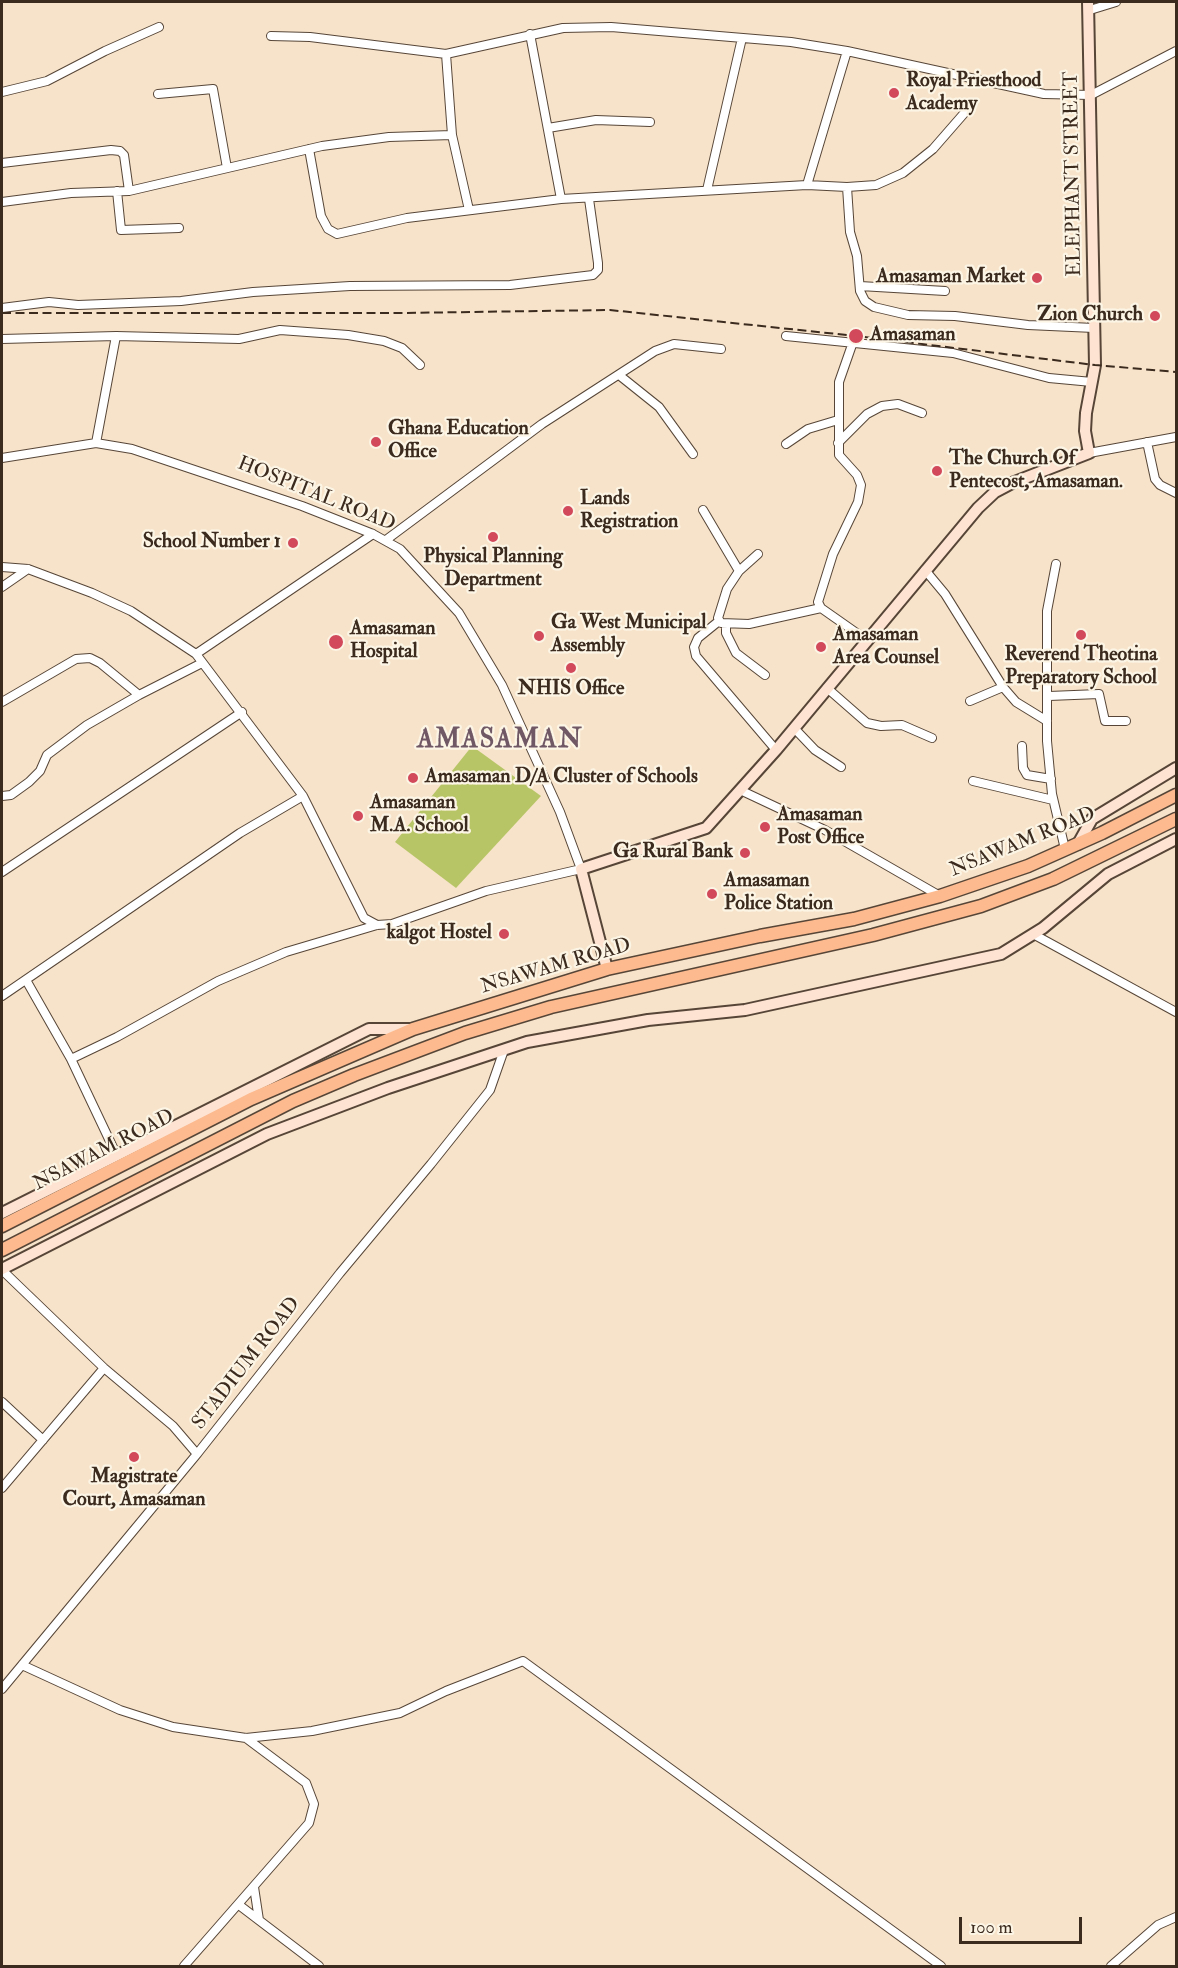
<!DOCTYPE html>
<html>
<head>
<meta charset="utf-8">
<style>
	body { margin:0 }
	#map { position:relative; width:1178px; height:1968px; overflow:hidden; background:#f7e3ca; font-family:"IM FELL Double Pica",serif }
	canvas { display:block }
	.frame { position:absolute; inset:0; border:3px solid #3b2a1e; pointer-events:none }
	.scale { position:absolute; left:959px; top:1917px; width:123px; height:27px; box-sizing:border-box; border:3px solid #3b2a1e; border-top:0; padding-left:8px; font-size:18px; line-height:21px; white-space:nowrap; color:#3b2a1e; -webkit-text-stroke:4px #fcf5e5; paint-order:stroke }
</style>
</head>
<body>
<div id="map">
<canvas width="1178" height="1968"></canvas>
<div class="frame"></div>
<div class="scale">100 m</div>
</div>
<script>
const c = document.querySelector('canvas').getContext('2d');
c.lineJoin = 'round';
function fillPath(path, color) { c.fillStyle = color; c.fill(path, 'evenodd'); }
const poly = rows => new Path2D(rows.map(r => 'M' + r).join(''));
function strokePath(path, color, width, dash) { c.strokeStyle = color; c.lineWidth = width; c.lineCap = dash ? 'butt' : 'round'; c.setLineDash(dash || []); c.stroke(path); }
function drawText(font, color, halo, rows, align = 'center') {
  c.font = font + ' "IM FELL Double Pica",serif'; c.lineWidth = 4.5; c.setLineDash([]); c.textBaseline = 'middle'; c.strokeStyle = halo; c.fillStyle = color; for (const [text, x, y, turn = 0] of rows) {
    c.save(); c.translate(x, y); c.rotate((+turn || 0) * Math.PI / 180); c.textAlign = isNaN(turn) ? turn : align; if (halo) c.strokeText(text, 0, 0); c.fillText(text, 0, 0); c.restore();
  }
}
fillPath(poly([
	[472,746,541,796,456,888,395,842]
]), '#b8c567');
const minor = poly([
	[1090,10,1116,2],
	[530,34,561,199],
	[271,36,310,37,446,54,563,28,611,27,791,42,847,51,1044,94,1091,95,1176,51],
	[446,54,452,135,469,210],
	[2,92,47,81,105,51,159,27],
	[158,94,213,89,227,168],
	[548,128,596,120,650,122],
	[309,149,321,216,328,229,337,234,407,218,561,199,807,185,847,187,850,232,857,256,860,291,865,301,874,307,908,315,955,316,1028,325,1094,328],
	[2,163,111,150,120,151,124,155,129,191],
	[807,185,847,51],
	[847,187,876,185,903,173,933,149,967,110],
	[707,190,742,38],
	[117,191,121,230,179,228],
	[2,202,71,193,129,191,322,146,389,137,452,135],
	[860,286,945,291],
	[2,308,49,302,78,305,181,301,253,292,350,286,510,285,593,275,598,270,598,263,589,199],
	[786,336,953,353,1049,378,1092,382],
	[2,339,116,336],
	[853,342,839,382,839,455,857,475,861,485,858,502,833,554,818,602,821,608,868,641],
	[619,375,659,407,693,454],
	[1147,442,1155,479,1160,485,1176,493],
	[96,443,116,336,239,339,280,330,348,335,384,341,402,348,420,365],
	[838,443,867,414,882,406,898,404,922,413],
	[786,444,808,429,838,420],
	[1089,453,1176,437],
	[2,458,96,443,132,449,302,506,373,534,400,549,459,613,502,685,560,812,581,869,486,891,392,924,377,925,286,952,218,981,117,1037,71,1059],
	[703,510,739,571],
	[386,540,542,424,655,351,674,344,721,349],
	[758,554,739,571,727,589,718,618,721,623,749,624,821,608],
	[1056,564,1047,611,1047,741,1052,794,1065,849],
	[2,567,28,569,92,593,131,611,196,654,303,796,364,918,377,925],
	[925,570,945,594,1003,687,1016,702,1047,721],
	[2,587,28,569],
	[719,621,698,638,694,647,696,656,776,750],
	[726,625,726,633,736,653,765,675],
	[196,654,373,534],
	[827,688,867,723,881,726,902,725,932,738],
	[1049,696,1099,694,1105,721,1126,721],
	[970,701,1003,687],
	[2,702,76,659,90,658,100,663,139,695,202,663],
	[794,728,815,750,841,767],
	[1022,746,1023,768,1027,775,1051,779],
	[973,781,1053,800],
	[740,790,825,830,940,896],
	[2,796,11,795,29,782,40,771,47,755,87,725,139,695],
	[2,872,242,712],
	[1033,934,1176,1012],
	[26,980,71,1059,117,1156],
	[2,996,240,833,303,796],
	[2,1270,104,1368,173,1426,197,1454],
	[2,1402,43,1440],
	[2,1488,104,1368],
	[22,1665,120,1710,173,1727,246,1738,312,1731,400,1713,446,1691,523,1661,941,1966],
	[2,1689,197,1454,340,1273,431,1164,490,1090,504,1050],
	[254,1887,259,1920],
	[239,1905,319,1966],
	[184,1966,309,1823,314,1804,306,1783,246,1738],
	[1111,1966,1158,1925,1176,1917]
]);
const secondary = poly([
	[1078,844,1092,819,1176,768],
	[607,969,581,869,706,828,776,750,978,508,995,492,1012,483,1089,453,1085,431,1086,413,1095,365,1088,2],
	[2,1213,369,1029,409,1029],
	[2,1269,267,1134,388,1088,527,1042,648,1020,745,1010,1001,954,1043,928,1108,874,1176,839]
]);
const trunk = poly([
	[2,1226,251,1099,413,1029,607,969,760,936,854,919,940,896,1028,866,1102,833,1176,795],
	[2,1250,293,1101,354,1075,465,1033,551,1007,873,935,981,906,1053,879,1176,819]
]);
strokePath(minor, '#574638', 10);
strokePath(secondary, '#574638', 14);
strokePath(trunk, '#574638', 15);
strokePath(minor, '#fff', 8);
strokePath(secondary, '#fee3d2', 10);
strokePath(trunk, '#fcba8e', 12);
strokePath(poly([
	[2,313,401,313,610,310,856,336,1095,365,1176,372]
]), '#3b2a1e', 2, [9, 4.5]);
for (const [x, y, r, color] of [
	[894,93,6,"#d1495b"],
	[1037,278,6,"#d1495b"],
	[1155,316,6,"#d1495b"],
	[856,336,8,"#d1495b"],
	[376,442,6,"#d1495b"],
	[937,471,6,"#d1495b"],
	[568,511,6,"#d1495b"],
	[493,537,6,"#d1495b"],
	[293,543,6,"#d1495b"],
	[1081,635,6,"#d1495b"],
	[539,636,6,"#d1495b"],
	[336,642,8,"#d1495b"],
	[821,647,6,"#d1495b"],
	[571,668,6,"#d1495b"],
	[413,778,6,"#d1495b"],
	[358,816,6,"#d1495b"],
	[765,827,6,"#d1495b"],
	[745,853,6,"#d1495b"],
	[712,894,6,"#d1495b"],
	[504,934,6,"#d1495b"],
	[134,1457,6,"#d1495b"]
]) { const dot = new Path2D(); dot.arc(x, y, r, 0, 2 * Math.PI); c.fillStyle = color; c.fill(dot); strokePath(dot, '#fcf5e5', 2); }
drawText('bold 20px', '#3b2a1e', '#fcf5e5', [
	["Royal Priesthood",906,82],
	["Academy",906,105],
	["Amasaman Market",1025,278,"right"],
	["Zion Church",1143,316,"right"],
	["Amasaman",870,336],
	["Ghana Education",388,430],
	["Office",388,453],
	["The Church Of",949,460],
	["Pentecost, Amasaman.",949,483],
	["Lands",580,500],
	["Registration",580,523],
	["School Number 1",281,543,"right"],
	["Physical Planning",493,558,"center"],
	["Department",493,581,"center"],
	["Ga West Municipal",551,624],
	["Assembly",551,647],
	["Amasaman",350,630],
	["Hospital",350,653],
	["Amasaman",833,636],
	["Area Counsel",833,659],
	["Reverend Theotina",1081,656,"center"],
	["Preparatory School",1081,679,"center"],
	["NHIS Office",571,690,"center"],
	["Amasaman D/A Cluster of Schools",425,778],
	["Amasaman",370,804],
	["M.A. School",370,827],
	["Amasaman",777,816],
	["Post Office",777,839],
	["Ga Rural Bank",733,853,"right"],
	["Amasaman",724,882],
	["Police Station",724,905],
	["kalgot Hostel",492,934,"right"],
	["Magistrate",134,1478,"center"],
	["Court, Amasaman",134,1501,"center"]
], 'left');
drawText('20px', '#3b2a1e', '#fcf5e5', [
	["ELEPHANT STREET",1074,174,-91],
	["HOSPITAL ROAD",316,495,22],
	["NSAWAM ROAD",1023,843,-22],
	["NSAWAM ROAD",556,967,-16],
	["NSAWAM ROAD",104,1151,-27],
	["STADIUM ROAD",247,1364,-52]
]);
c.letterSpacing = '1.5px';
drawText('bold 26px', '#705865', '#fcf5e5', [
	["AMASAMAN",500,741]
]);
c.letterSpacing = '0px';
</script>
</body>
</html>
